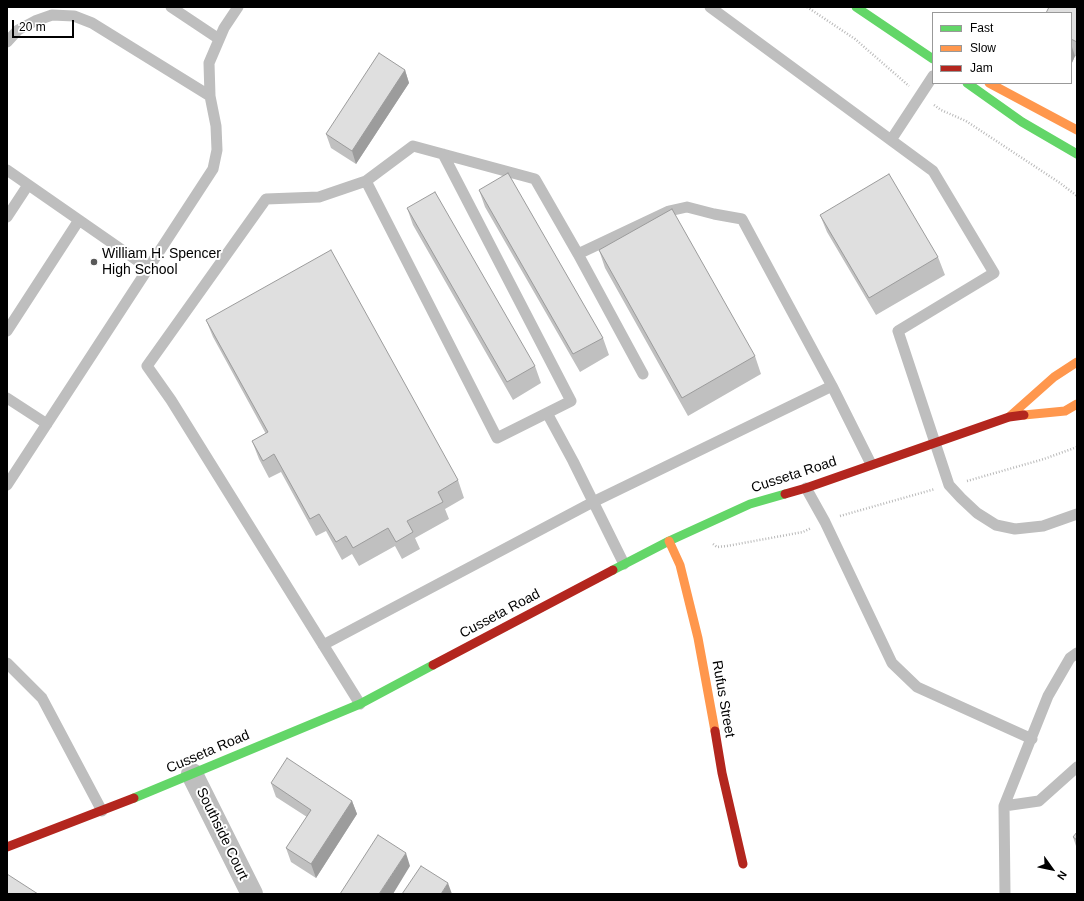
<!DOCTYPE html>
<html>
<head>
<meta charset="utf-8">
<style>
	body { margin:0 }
	#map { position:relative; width:1084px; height:901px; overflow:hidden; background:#fff; font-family:Arial,sans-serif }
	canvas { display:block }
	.frame { position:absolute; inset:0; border:8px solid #000; pointer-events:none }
	.legend { position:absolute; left:932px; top:12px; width:140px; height:72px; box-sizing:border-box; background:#fff; border:1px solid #999; margin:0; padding:5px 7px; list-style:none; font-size:12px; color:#000 }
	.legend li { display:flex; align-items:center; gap:8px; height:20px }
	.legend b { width:20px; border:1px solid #999 }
	.north { position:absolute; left:1032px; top:849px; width:40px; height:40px; -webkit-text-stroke:3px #fff; paint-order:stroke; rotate:123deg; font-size:11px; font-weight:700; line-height:16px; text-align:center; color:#000 }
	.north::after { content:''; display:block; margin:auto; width:14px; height:18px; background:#000; clip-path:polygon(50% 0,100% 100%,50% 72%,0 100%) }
	.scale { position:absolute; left:12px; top:20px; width:62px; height:18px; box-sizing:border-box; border:2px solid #000; border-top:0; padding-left:5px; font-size:12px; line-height:14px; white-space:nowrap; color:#000; -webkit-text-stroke:3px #fff; paint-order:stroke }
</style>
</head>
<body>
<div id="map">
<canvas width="1084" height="901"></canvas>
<div class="frame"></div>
<ul class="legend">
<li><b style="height:5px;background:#63d668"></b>Fast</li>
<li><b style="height:5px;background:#ff974d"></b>Slow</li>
<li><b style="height:5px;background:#b3261e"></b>Jam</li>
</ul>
<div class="north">N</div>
<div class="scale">20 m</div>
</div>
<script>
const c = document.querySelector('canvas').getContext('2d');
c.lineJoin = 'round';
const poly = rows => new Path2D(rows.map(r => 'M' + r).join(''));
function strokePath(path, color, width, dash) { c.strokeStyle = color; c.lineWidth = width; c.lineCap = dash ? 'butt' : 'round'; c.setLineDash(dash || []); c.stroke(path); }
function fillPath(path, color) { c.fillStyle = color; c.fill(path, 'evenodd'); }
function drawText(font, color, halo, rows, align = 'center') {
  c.font = font + ' Arial,sans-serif'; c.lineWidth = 4; c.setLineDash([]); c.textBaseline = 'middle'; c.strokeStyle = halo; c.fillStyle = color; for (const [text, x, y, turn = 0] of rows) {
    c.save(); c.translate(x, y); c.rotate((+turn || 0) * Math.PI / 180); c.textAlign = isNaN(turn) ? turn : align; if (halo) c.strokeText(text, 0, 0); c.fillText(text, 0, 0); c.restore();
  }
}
strokePath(poly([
	[807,7,855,39,909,86],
	[934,105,941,110,966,121,1060,183,1077,196],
	[967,481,1044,459,1077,447],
	[840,516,935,489],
	[713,544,717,547,727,546,803,532,811,528]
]), '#b9b9b9', 2.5, [1, 2]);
strokePath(poly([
	[171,7,219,39],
	[710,7,933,171,994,273,898,331,949,485,961,498,977,513,996,525,1015,529,1043,526,1077,514],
	[7,42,18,30,35,21,52,15,74,16,92,23,210,96],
	[891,140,933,76],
	[7,170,148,268],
	[366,181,497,438,571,401,443,154],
	[7,217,28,185],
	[7,331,79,220],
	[643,374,578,254,669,211,687,207,714,214,742,219,832,386,871,464],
	[7,398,47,424],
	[547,413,573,461,624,564],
	[7,485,213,169,217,150,216,126,210,96,209,63,224,28,238,7],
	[806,488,825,522,892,663,917,687,1032,739],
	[323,645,593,502,832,386],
	[7,663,42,698,102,811],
	[360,704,171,400,147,366,266,199,319,197,366,181,413,146,535,179,578,254],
	[1004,806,1039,801,1077,767],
	[1005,894,1004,806,1048,696,1070,658,1077,653]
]), '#bebebe', 11);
strokePath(poly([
	[192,774,252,894]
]), '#bebebe', 22);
strokePath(poly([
	[856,7,933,59],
	[967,83,1022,122,1077,154],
	[613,570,669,541,750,504,785,494],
	[134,798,360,704,433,665]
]), '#63d668', 9);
strokePath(poly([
	[989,83,1077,130],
	[1024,415,1065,411,1077,404],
	[1009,417,1054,377,1077,362],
	[669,541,680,565,698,638,715,731]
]), '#ff974d', 9);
strokePath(poly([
	[785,494,806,488,1009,417,1024,415],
	[433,665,613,570],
	[715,731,722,773,743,864],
	[7,847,134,798]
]), '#b3261e', 9);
fillPath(poly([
	[1077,7,1077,57,1075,56,1071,65,1071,13],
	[405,70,409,83,356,164,331,148,326,134],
	[479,190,603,338,609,355,580,372,485,207],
	[407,208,535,366,541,383,513,400,413,225],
	[820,215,938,257,945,275,876,315,827,232],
	[599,250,755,356,761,374,688,416,605,268],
	[206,320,458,480,464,498,445,509,449,519,415,538,420,549,402,559,395,546,359,566,352,554,342,560,326,531,316,536,281,472,269,478,259,459,252,441,266,434,213,337],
	[271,783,352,801,357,814,316,878,291,862,286,848,307,817,276,797],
	[1077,832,1077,849,1073,837]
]), '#c0c0c0');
fillPath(poly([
	[1071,44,1075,56,1071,65],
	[405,70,409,83,356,164,352,151],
	[352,801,357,814,316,878,311,864],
	[406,853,410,866,393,894,379,894],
	[448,883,452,894,441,894]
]), '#9c9c9c');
const building = poly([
	[1049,7,1077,7,1077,42,1071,39,1071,13,1046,13,1049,7],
	[379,53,405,70,352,151,326,134,379,53],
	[508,173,603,338,573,354,479,190,508,173],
	[889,174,938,257,869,298,820,215,889,174],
	[435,192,535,366,507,382,407,208,435,192],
	[672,209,755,356,682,398,599,250,672,209],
	[331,250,458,480,438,492,443,502,407,521,413,532,396,542,388,528,353,548,346,536,336,542,319,514,310,519,274,454,263,461,252,441,268,432,206,320,331,250],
	[287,758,352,801,311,864,286,848,311,810,271,783,287,758],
	[1077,832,1077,840,1073,837,1077,832],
	[378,835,406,853,379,894,340,894,378,835],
	[421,866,448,883,441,894,402,894,421,866],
	[7,874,38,894,7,894,7,874]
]);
fillPath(building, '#dfdfdf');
strokePath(building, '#9c9c9c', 1);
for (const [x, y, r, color] of [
	[94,262,4,"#595959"]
]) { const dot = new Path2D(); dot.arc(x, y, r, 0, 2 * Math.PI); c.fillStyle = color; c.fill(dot); strokePath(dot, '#fff', 1.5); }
drawText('14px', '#000', '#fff', [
	["William H. Spencer",102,254],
	["High School",102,270]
], 'left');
drawText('14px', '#000', '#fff', [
	["Cusseta Road",794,475,-18],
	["Cusseta Road",500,614,-28],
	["Rufus Street",723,699,80],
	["Cusseta Road",208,752,-23],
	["Southside Court",222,834,64]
]);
</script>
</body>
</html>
